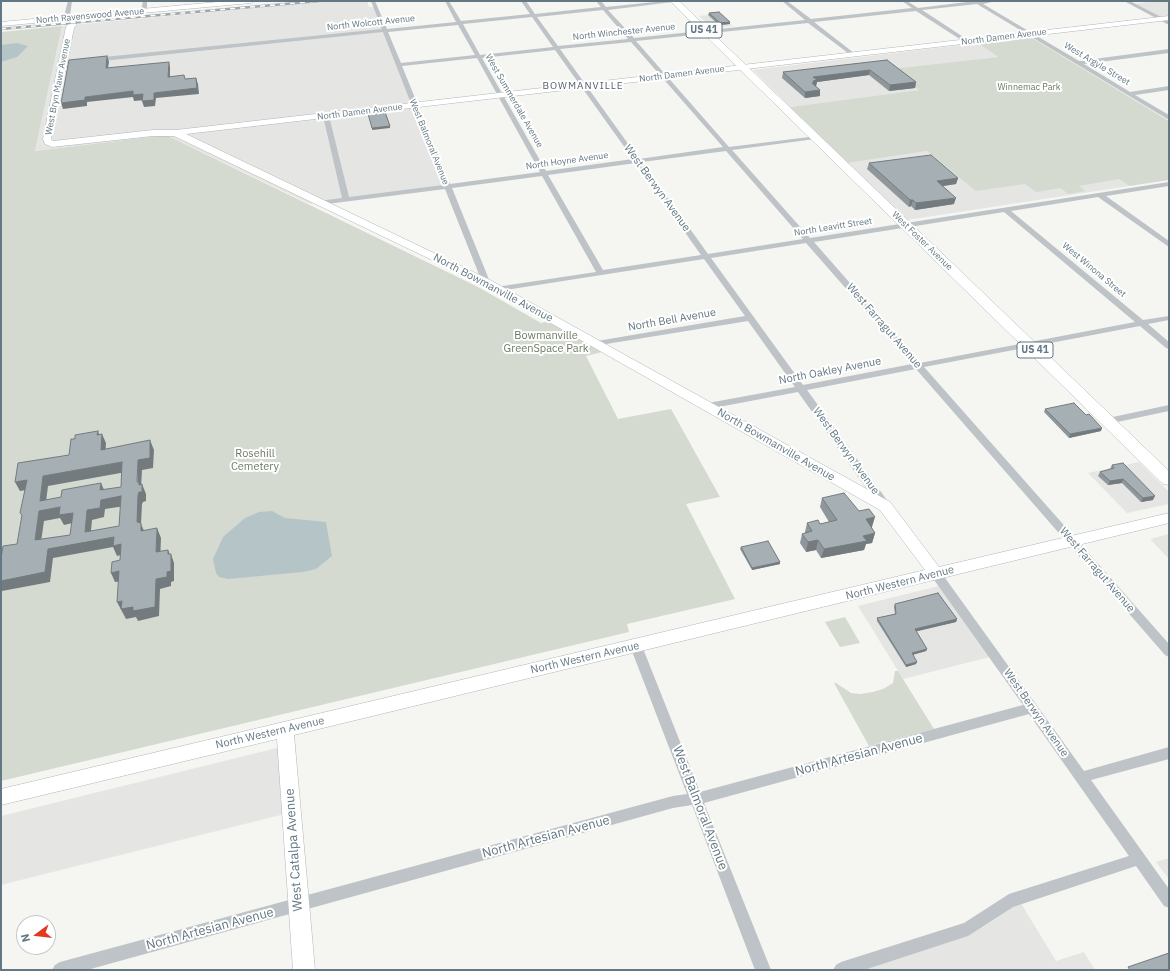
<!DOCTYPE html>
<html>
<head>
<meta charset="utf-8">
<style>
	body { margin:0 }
	#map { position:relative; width:1170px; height:971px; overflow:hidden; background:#f5f5f1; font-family:"IBM Plex Sans",sans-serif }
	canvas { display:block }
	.frame { position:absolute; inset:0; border:2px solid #637883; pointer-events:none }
	.north { position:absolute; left:16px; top:915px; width:40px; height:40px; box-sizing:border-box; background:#fff; border:1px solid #c1c9cd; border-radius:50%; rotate:255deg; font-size:11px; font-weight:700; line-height:16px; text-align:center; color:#637883 }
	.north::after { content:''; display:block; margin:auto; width:14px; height:18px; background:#e63720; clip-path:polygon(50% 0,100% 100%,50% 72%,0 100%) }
</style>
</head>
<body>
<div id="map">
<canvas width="1170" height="971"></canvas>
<div class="frame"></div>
<div class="north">N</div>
</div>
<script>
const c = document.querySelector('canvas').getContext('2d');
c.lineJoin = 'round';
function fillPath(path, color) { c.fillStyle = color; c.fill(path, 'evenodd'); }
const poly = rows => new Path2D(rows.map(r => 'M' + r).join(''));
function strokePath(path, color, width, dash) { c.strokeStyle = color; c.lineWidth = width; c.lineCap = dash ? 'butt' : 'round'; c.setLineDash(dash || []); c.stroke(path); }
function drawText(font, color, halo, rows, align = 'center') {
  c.font = font + ' "IBM Plex Sans",sans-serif'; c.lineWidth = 4; c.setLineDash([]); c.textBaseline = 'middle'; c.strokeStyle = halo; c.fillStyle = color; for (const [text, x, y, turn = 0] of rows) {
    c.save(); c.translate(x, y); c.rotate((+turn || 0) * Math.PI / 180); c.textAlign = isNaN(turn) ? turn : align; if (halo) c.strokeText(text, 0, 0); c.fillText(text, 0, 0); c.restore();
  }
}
fillPath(poly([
	[328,1,367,1,369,7,374,7,447,185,310,204,166,135,35,151,62,26],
	[1156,1,1169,1,1169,16,1158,17,1132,4],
	[719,14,733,26,713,28,699,16],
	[978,43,998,57,893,70,920,90,790,107,753,70],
	[927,151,1109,172,1129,186,907,220,848,163],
	[1139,462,1169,492,1169,504,1127,513,1088,473],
	[1169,534,1169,559,1150,539],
	[943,585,994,656,903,679,858,606],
	[285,746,289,813,1,885,1,816],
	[1169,858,1169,879,1156,862],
	[1019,900,1056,961,1084,952,1095,970,843,970,981,925]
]), '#e5e6e4');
fillPath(poly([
	[62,26,35,151,166,135,478,287,541,323,548,321,602,352,586,356,618,419,671,409,720,497,686,504,735,599,627,624,629,632,1,781,1,32],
	[1029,36,1169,121,1169,180,1129,186,1119,179,1079,186,1085,191,1068,194,1061,188,1036,192,1025,184,976,191,927,151,848,163,790,107,919,90,892,69,998,57,978,43],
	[845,617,860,643,840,647,825,622],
	[895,671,898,671,934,729,869,746,834,683,836,683,851,693,860,694,873,692,883,689,893,683]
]), '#d5dad0');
fillPath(poly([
	[17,43,28,46,17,57,1,62,1,45],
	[272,511,285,518,326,522,332,556,316,569,303,572,228,579,219,577,216,573,213,559,223,537,245,518,259,512]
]), '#b5c4c7');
strokePath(poly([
	[67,25,68,21]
]), '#c9d0d0', 8, [8, 4]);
const secondary = poly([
	[228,1,254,1,251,3,1,26,1,22,228,1],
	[1169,16,1169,20,186,134,490,280,890,502,939,567,1169,513,1169,523,294,735,315,970,293,970,277,739,1,805,1,789,925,570,880,510,482,284,174,136,153,136,52,147,45,144,43,139,66,27,70,22,77,24,74,28,51,139,53,141,153,130,176,130,1169,16]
]);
const primary = poly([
	[670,1,679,1,1169,471,1169,485,1163,484,670,1]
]);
strokePath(secondary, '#b0b7ba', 1);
strokePath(primary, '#b1b7ba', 1);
fillPath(poly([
	[68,1,72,1,70,16,72,18,69,20,64,16,68,1],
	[143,1,147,1,147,11,144,13,141,11,143,1],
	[371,1,375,1,387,29,456,22,445,1,449,1,461,21,530,14,521,1,526,1,535,14,601,7,596,1,601,1,606,7,664,1,681,1,608,10,634,38,805,20,782,1,787,1,811,19,912,8,902,1,907,1,918,8,975,1,996,1,983,4,1079,61,1169,49,1169,53,1084,64,1130,92,1169,86,1169,90,1135,95,1169,115,1169,120,977,4,922,10,968,40,969,41,966,43,916,11,814,22,854,53,855,54,852,56,808,23,636,41,729,147,817,136,818,137,815,139,732,150,810,238,1169,182,1169,186,1106,196,1169,241,1169,247,1098,197,1011,211,1143,320,1169,316,1169,320,1148,324,1169,342,1169,349,1166,348,1140,326,924,367,1169,644,1169,657,1165,655,916,369,807,390,889,503,890,506,889,509,885,510,881,509,798,392,708,409,705,408,703,406,705,404,708,403,795,387,748,321,594,346,594,342,597,341,745,316,704,259,499,291,496,291,496,287,596,272,542,176,452,188,490,282,486,284,482,282,445,189,319,205,319,201,342,198,323,116,326,114,329,116,349,197,443,185,383,32,64,65,61,63,64,61,382,29,371,1],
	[603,10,628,39,558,46,537,17,603,10],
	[532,17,553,47,480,55,463,24,532,17],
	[458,25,475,55,401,63,388,32,458,25],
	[631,42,723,147,639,159,560,49,631,42],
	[555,50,633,159,546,171,482,58,555,50],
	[477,58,540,172,450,184,402,66,477,58],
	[726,151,803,239,708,254,642,162,726,151],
	[636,163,701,255,603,270,548,175,636,163],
	[1004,212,1135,322,920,363,814,242,1004,212],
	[806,243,912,364,803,385,711,258,806,243],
	[1124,1,1130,1,1169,21,1169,25,1124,1],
	[1169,405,1169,411,1108,424,1103,421,1108,418,1169,405],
	[936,570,940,571,1084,771,1169,747,1169,759,1091,780,1169,889,1169,908,1164,906,1136,866,1013,907,968,936,864,970,833,970,836,965,841,962,964,923,1009,894,1129,856,1029,714,704,803,771,970,755,970,692,805,673,808,87,970,52,970,55,965,60,962,673,796,687,794,630,646,632,643,636,641,640,643,642,646,700,792,1023,705,932,577,931,574,932,571,936,570]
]), '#bdc3c6');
fillPath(secondary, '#fff');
fillPath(primary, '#fff');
const rail = poly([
	[1,29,319,1]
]);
strokePath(rail, '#9ea7ab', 2.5);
strokePath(rail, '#fff', 1.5, [5]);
fillPath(poly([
	[709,13,730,24,719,25,708,15],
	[887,60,916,82,915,88,889,91,869,75,817,82,816,86,815,86,820,96,805,98,782,78,783,72],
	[869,163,958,178,956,184,943,186,954,204,915,210,911,206,909,207,867,169],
	[1045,409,1086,415,1101,431,1069,438,1044,412],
	[1112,465,1153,500,1141,502,1122,483,1108,485,1098,476,1100,472,1110,469],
	[822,498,872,527,871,527,875,533,872,543,866,544,864,550,821,558,816,550,806,552,800,543,802,534,805,533,805,532,807,523,820,524,829,522,820,507],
	[741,547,780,562,780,564,752,570,740,549],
	[895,604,957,619,956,622,916,631,927,649,926,651,913,655,916,664,906,667,877,621,877,618,895,614,894,607]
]), '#8f979b');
fillPath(poly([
	[730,22,730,24,719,25,720,23],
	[107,56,109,62,107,74,106,68],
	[169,62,170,67,170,82,168,77],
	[870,70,869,75,817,82,816,86,811,88,813,77],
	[196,78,198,84,199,94,156,98,155,106,144,107,142,101,154,93],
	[916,82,915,88,889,91,890,85],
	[820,90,820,96,805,98,805,92],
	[133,91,143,94,145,100,134,101,133,97,87,102,87,106,63,109,61,103,85,97],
	[390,126,390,128,372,130,372,128],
	[958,178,956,184,936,187,937,181],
	[956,198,954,204,915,210,916,203],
	[910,200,913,200,911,206,909,207],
	[1102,428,1101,431,1069,438,1070,434],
	[98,431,101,440,102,434,106,443,105,459,101,450,97,435],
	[150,440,154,450,153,468,142,470,141,488,142,484,146,494,146,501,143,502,142,504,141,524,145,533,145,541,137,522,138,460],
	[122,462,126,472,48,486,45,510,60,507,73,513,77,522,64,525,60,518,44,521,40,549,35,540,43,476],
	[1123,479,1122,483,1108,485,1110,481],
	[27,480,32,489,20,491,15,482],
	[101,483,105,492,121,496,125,506,105,509,104,517,92,520,90,541,114,537,121,544,125,554,117,556,113,547,53,558,50,582,2,591,1,589,1,581,48,549,85,532,87,510,100,490],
	[1155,496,1153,500,1141,502,1143,498],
	[875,517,872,527,863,529,866,519],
	[157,528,161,538,160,562,156,552],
	[875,533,872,543,866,544,864,550,821,558,824,549,863,536],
	[818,540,816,550,806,552,808,542],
	[168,550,171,557,171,554,174,563,174,581,171,582,171,586,160,589,159,616,138,621,136,617,126,619,117,602,122,601,156,579,168,554],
	[780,562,780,564,752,570,752,568],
	[119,571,124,581,115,582,111,573],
	[957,619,956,622,914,632,915,629],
	[927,649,926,651,911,655,912,653],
	[917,662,916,664,906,667,906,665]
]), '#747b7e');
const building = poly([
	[719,12,730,22,720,23,709,13,719,12],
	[107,56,106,68,169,62,168,77,184,75,185,79,196,78,197,88,154,93,154,100,142,101,143,94,133,95,133,91,85,97,85,100,61,103,69,60,107,56],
	[887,60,916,82,890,85,870,70,813,77,817,80,813,81,815,82,812,83,820,90,805,92,783,72,887,60],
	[385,112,390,126,372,128,368,114,385,112],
	[931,155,958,178,937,181,956,198,916,203,913,200,910,200,869,163,931,155],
	[1074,403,1086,415,1089,414,1102,428,1070,434,1045,409,1074,403],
	[98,431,97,435,102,434,101,450,150,440,150,458,138,460,137,482,139,482,139,485,142,484,142,492,139,492,138,495,137,522,141,523,141,531,157,528,156,552,168,550,168,554,171,554,171,571,167,572,167,577,156,579,155,607,133,611,133,607,121,609,122,601,117,602,119,571,111,573,112,562,120,560,121,544,113,546,114,537,48,549,45,572,1,581,1,559,3,546,17,544,22,515,20,513,27,480,15,482,18,463,69,455,71,439,75,439,75,435,98,431],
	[122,462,121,487,100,490,101,483,62,490,61,497,40,501,43,476,122,462],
	[121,496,119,526,85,532,87,510,100,508,101,500,121,496],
	[60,507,59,515,73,513,70,535,35,540,39,511,60,507],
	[1123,463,1155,496,1143,498,1123,479,1110,481,1100,472,1114,468,1112,465,1123,463],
	[844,493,859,511,869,509,875,517,866,519,875,533,863,536,867,541,824,549,818,540,808,542,802,534,812,531,807,523,818,520,820,524,837,520,822,498,844,493],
	[768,541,780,562,752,568,741,547,768,541],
	[938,593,957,619,915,629,927,649,912,653,917,662,906,665,877,618,896,614,895,604,938,593],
	[1169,953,1169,970,1130,970,1128,967,1169,953]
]);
fillPath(building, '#a6b0b4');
strokePath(building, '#747b7e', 1);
drawText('9px', '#637883', '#fff', [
	["North Ravenswood Avenue",90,16,-5],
	["North Wolcott Avenue",371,23,-6],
	["North Winchester Avenue",624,32,-6],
	["North Damen Avenue",1004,37,-7],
	["West Argyle Street",1097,64,31],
	["North Damen Avenue",682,74,-7],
	["West Bryn Mawr Avenue",58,87,-79],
	["West Summerdale Avenue",514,101,60],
	["North Damen Avenue",360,112,-7],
	["West Balmoral Avenue",429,142,68],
	["North Hoyne Avenue",567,161,-8],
	["North Leavitt Street",833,227,-9],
	["West Foster Avenue",922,241,44],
	["West Winona Street",1094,270,40]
]);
drawText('9px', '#6a7a62', '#fff', [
	["Winnemac Park",1029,87]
]);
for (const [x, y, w] of [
	[704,30,36],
	[1035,350,36]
]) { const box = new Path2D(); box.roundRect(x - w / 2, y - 8, w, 16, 3); c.fillStyle = '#fff'; c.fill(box); strokePath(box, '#637883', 1); }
drawText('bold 10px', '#637883', null, [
	["US 41",704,30],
	["US 41",1035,350]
]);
c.letterSpacing = '1px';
drawText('10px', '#516068', '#fff', [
	["BOWMANVILLE",583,86]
]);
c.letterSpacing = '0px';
drawText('11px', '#637883', '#fff', [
	["West Berwyn Avenue",657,188,54],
	["North Bowmanville Avenue",493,288,28],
	["North Bell Avenue",672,320,-10],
	["West Farragut Avenue",884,326,49],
	["North Oakley Avenue",830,371,-11],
	["North Bowmanville Avenue",776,445,30],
	["West Berwyn Avenue",846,451,54],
	["West Farragut Avenue",1097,570,49],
	["North Western Avenue",900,583,-14],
	["North Western Avenue",585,658,-13],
	["West Berwyn Avenue",1036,713,55],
	["North Western Avenue",270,733,-13]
]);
drawText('11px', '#6a7a62', '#fff', [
	["Bowmanville",546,336],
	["GreenSpace Park",546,349],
	["Rosehill",255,454],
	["Cemetery",255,467]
]);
drawText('13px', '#637883', '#fff', [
	["North Artesian Avenue",859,755,-15],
	["West Balmoral Avenue",700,808,69],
	["North Artesian Avenue",546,837,-15],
	["West Catalpa Avenue",294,850,-94],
	["North Artesian Avenue",210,929,-15]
]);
</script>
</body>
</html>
